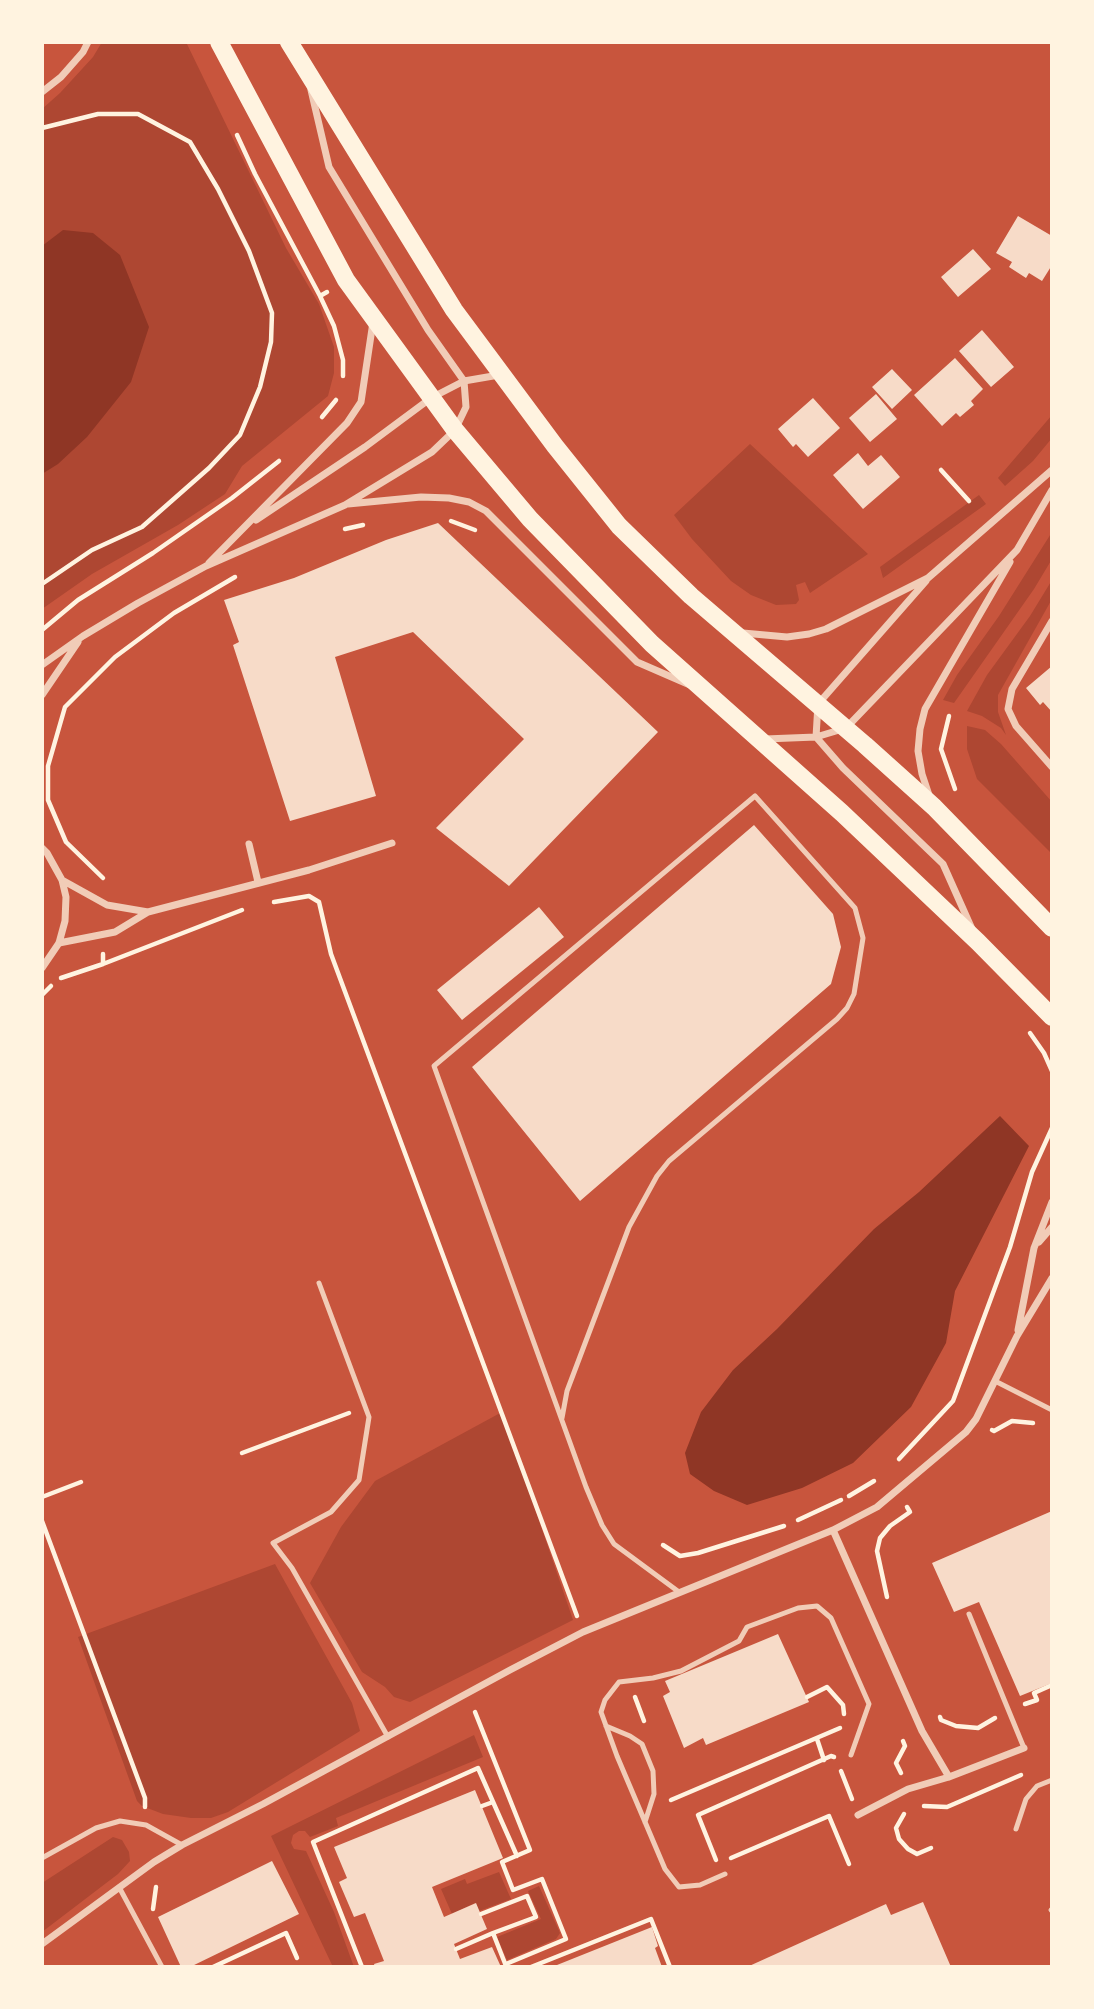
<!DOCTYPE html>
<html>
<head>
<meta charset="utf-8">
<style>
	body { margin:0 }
	#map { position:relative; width:1094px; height:2009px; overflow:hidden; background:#c8553d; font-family:Barlow,sans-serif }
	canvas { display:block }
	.frame { position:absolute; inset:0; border:44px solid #fff3e0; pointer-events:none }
</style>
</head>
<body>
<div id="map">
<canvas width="1094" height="2009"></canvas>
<div class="frame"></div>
</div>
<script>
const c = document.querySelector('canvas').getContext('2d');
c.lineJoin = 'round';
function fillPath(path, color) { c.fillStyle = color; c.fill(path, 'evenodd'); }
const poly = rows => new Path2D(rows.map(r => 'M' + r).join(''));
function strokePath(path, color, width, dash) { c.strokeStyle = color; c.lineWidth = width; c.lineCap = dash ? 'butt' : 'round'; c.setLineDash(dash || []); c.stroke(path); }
fillPath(poly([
	[102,42,186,42,286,248,319,304,334,347,334,373,328,396,242,466,225,494,178,525,92,574,42,609,42,109,60,93,93,57],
	[1052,415,1052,438,1033,461,1005,486,998,478],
	[750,444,868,554,810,593,805,582,796,585,799,600,796,604,776,605,751,595,731,581,692,539,674,515],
	[979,495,986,504,883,578,880,567],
	[1052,532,1052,559,1034,589,954,703,943,700,957,675,999,616],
	[1052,580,1052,599,998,695,998,712,1006,735,1001,728,982,716,967,711,987,675,1030,616],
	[967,726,985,730,1001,744,1052,802,1052,854,977,779,967,749],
	[502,1412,573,1620,410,1702,394,1697,385,1687,362,1672,310,1583,341,1527,375,1481],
	[275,1564,352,1703,360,1731,228,1812,211,1818,191,1818,163,1814,142,1806,137,1801,78,1637],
	[474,1735,483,1757,336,1818,338,1826,310,1837,305,1831,299,1831,293,1835,291,1843,294,1849,306,1851,334,1912,354,1967,333,1967,271,1836],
	[113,1837,122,1840,129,1852,130,1861,118,1874,42,1932,42,1883],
	[499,1872,511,1899,479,1911,475,1903,452,1914,441,1889,465,1879,467,1884],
	[539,1886,560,1933,556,1939,507,1960,497,1937,541,1919,528,1891]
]), '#ae4732');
fillPath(poly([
	[63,230,93,233,120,255,149,327,131,382,87,437,58,464,42,474,42,246],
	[1000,1116,1029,1146,955,1291,946,1343,911,1407,853,1463,802,1488,747,1505,714,1491,690,1474,685,1453,701,1412,733,1370,777,1329,874,1229,919,1192]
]), '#8f3625');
fillPath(poly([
	[1018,216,1052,236,1052,265,1042,281,1029,273,1026,278,1009,267,1012,262,996,253],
	[973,249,991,269,958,297,941,277],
	[982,330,1014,367,991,387,959,351],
	[955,358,983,389,971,401,974,405,960,417,956,413,942,426,914,395],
	[892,369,912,390,892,409,872,387],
	[876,394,897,419,870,442,849,418],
	[813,398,840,428,808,457,796,444,793,447,778,429],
	[858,453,868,466,881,455,900,477,863,509,833,475],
	[438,523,658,732,509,886,436,828,524,739,413,632,335,657,376,796,290,821,233,645,239,642,224,600,294,578,386,540],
	[1052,666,1052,712,1043,702,1040,705,1026,688],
	[754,825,833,914,841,947,831,984,580,1201,472,1067],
	[539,907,564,937,462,1020,437,990],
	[1052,1511,1052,1683,1020,1696,979,1602,954,1612,932,1563],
	[778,1634,809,1702,706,1745,703,1738,684,1748,663,1696,670,1692,665,1681],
	[475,1790,503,1858,432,1887,444,1917,476,1903,487,1929,454,1944,460,1959,492,1947,501,1967,375,1967,374,1964,384,1961,365,1913,354,1917,339,1882,347,1878,334,1847],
	[272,1861,299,1914,190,1967,181,1967,158,1917],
	[923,1902,951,1967,747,1967,886,1904,891,1915],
	[652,1927,658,1946,655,1948,662,1967,552,1967]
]), '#f7dbc8');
strokePath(poly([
	[42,128,98,114,138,114,190,142,218,189,249,251,272,313,271,342,260,387,240,435,209,468,142,527,92,550,42,584],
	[237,135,255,174,320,296],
	[327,292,320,296,334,326,343,360,343,376],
	[322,417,336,400],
	[941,470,969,501],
	[451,521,475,530],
	[345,529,363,525],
	[42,630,78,600,153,553,232,498,279,461],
	[949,716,941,749,955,789],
	[103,878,66,842,48,800,48,766,65,707,115,657,174,613,235,577],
	[274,902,309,896,319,902,331,954,577,1616],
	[103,964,242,910],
	[61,978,103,964,103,954],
	[42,995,51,986],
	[1030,1033,1044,1053,1052,1071],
	[992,1430,994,1431,1012,1421,1033,1423],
	[242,1453,349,1413],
	[899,1459,953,1401,1010,1247,1032,1172,1052,1128],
	[849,1496,874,1481],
	[42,1497,81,1482],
	[798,1520,841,1500],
	[42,1521,145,1798,145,1807],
	[663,1545,680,1556,698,1553,784,1526],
	[887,1597,877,1551,880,1538,890,1526,910,1512,907,1507],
	[635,1697,644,1721],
	[807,1697,827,1687,843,1705,844,1714],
	[1025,1704,1037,1700,1034,1693,1052,1685],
	[475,1712,530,1850,502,1862,513,1890,542,1879,566,1939,506,1964],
	[940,1717,941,1720,956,1726,978,1728,995,1718],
	[817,1739,824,1760],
	[841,1771,852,1799],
	[901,1773,896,1763,905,1746,903,1741],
	[671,1800,840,1728],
	[482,1806,493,1802],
	[924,1806,947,1807,1021,1775],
	[904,1814,896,1828,899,1839,908,1849,917,1854,931,1848],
	[731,1858,829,1816,849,1864],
	[716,1860,698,1815,831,1756,834,1757],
	[153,1909,156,1887],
	[481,1914,527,1896,536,1917,493,1933,506,1966],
	[456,1949,493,1933],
	[213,1967,286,1933,297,1958],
	[362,1967,313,1842,478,1768,517,1856],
	[531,1967,651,1919,670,1967]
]), '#fff3e0', 4.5);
strokePath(poly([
	[319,1283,369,1417,359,1480,331,1512,273,1543,292,1568,388,1737],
	[995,1381,1052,1410],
	[562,1418,567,1391,629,1227,657,1176,669,1161,837,1019,847,1008,854,994,863,938,855,908,755,796,434,1066,586,1487,602,1525,614,1544,679,1592],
	[969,1614,1024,1748],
	[606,1726,630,1736,642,1744,653,1771,654,1794,645,1822],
	[1016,1829,1026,1799,1037,1786,1052,1780],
	[42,1858,96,1828,120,1821,146,1825,182,1845],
	[725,1874,700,1885,679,1887,665,1869,617,1756,601,1712,605,1700,619,1682,653,1678,681,1671,739,1641,747,1627,798,1608,817,1606,831,1618,869,1704,851,1755],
	[119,1887,162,1967],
	[1051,1910,1052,1911]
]), '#f1ccb7', 5);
strokePath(poly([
	[311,90,329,167,428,330,464,381],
	[42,92,61,77,83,52,88,42],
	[348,504,421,497,449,498,469,502,486,511,637,662,690,685],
	[256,520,365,447,431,398,464,381,499,375],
	[209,563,347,423,361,402,373,322],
	[1052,621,1012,689,1008,709,1016,726,1052,767],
	[743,633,787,637,809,634,826,629,928,578,1052,470],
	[42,665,83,636,138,603,206,566,345,505,432,452,455,430,466,407,464,381],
	[42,695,78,642],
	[816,737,843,768,943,864,972,929],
	[816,737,818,704,926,581],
	[765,739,816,737,846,728,1017,550,1052,490],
	[930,798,922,774,918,751,920,729,925,709,1010,562],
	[249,844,258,882],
	[42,848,47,853,62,880,66,897,65,921,59,943,42,968],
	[62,880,107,905,148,912],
	[59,943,115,932,148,912,309,870,392,843],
	[1039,1242,1052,1227],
	[1018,1330,1034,1248,1052,1202],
	[833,1530,922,1731,949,1777],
	[858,1815,908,1789,949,1777,1024,1748],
	[42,1944,154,1862,182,1845,263,1804,510,1670,583,1632,833,1530,877,1507,966,1432,976,1419,1017,1336,1052,1278]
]), '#f1ccb7', 7);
strokePath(poly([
	[219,42,346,280,455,430,530,519,652,644,842,813,978,942,1052,1017],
	[289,42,454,310,555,446,619,526,691,596,865,745,934,807,1052,928]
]), '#fff3e0', 18);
</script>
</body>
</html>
